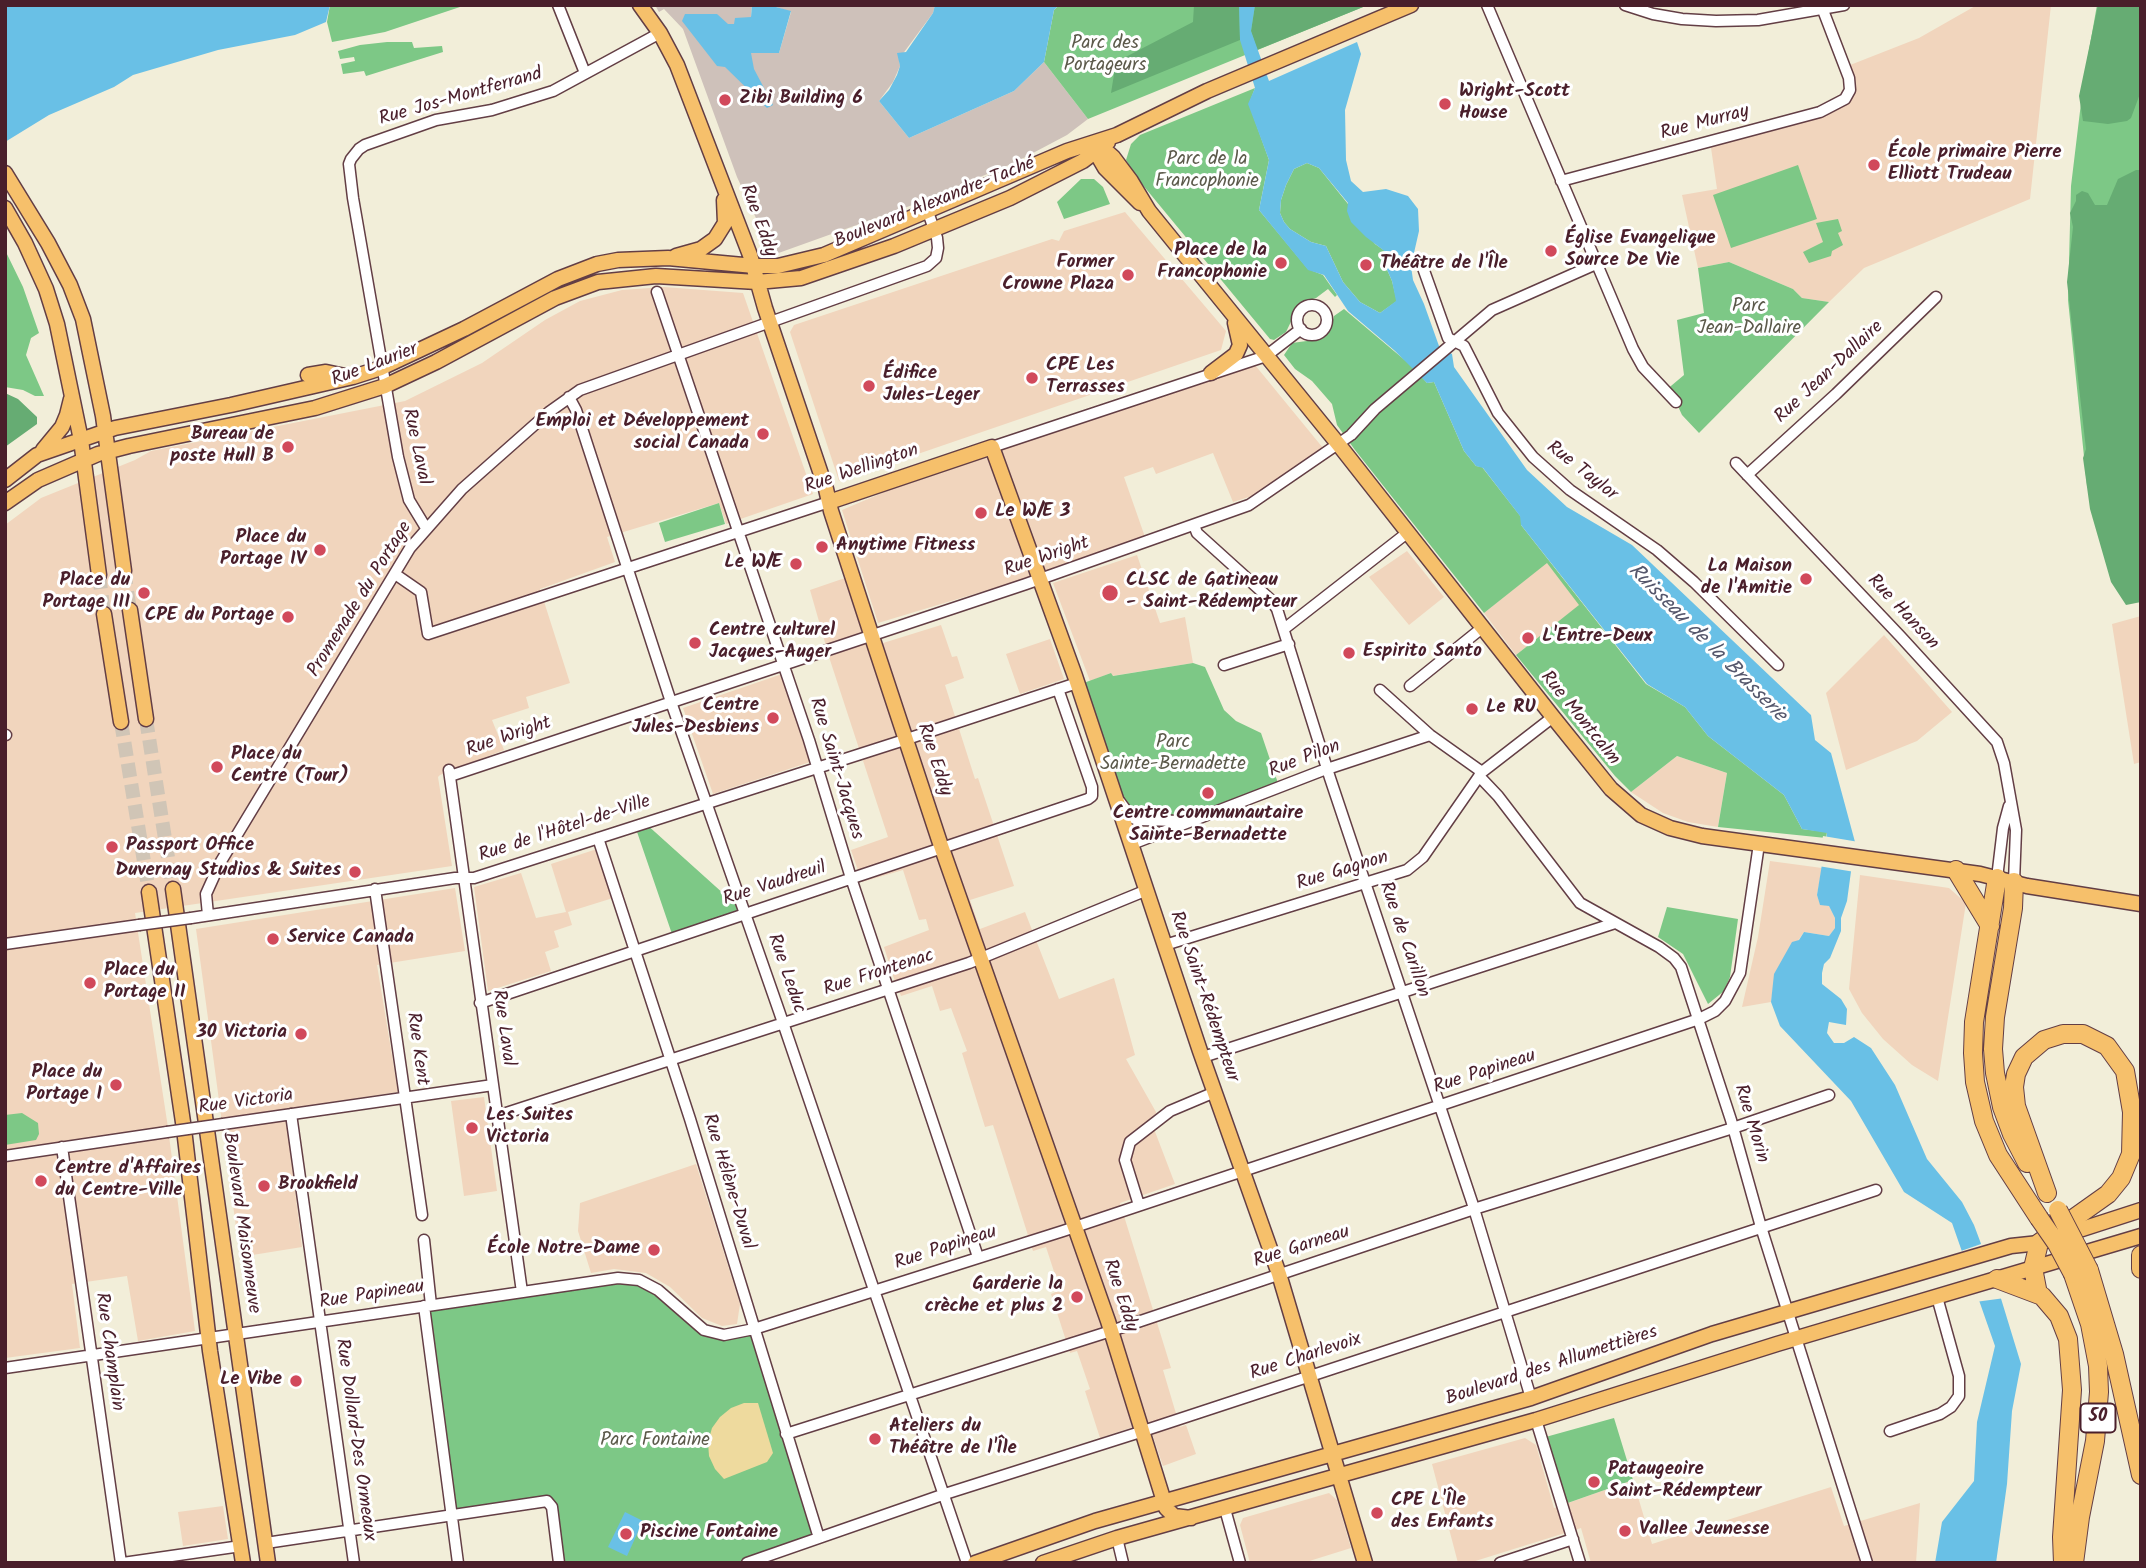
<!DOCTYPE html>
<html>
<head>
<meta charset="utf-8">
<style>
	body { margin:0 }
	#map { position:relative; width:2146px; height:1568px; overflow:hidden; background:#f2eed9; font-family:Kalam,sans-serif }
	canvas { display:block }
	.frame { position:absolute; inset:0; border:7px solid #4a1f2b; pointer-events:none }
</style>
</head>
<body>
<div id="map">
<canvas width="2146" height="1568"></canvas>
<div class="frame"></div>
</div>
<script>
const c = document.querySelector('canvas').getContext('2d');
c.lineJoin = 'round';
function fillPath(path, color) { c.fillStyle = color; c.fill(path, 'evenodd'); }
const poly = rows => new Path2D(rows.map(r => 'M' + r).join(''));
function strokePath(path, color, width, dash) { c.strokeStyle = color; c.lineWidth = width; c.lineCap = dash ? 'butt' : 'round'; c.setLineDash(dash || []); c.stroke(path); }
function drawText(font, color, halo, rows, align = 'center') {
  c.font = font + ' Kalam,sans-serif'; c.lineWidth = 6; c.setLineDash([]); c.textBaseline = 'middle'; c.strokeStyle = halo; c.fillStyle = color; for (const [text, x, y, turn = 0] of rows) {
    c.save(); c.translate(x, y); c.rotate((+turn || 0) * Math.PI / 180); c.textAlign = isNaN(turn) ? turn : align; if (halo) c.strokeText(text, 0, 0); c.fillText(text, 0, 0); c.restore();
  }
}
fillPath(poly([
	[1977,5,2051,5,2030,199,1864,268,1829,302,1802,298,1793,289,1729,262,1698,268,1682,195,1717,189,1710,141,1845,99,1845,67,1919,38],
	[1125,212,1226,331,1221,350,839,481,790,332,794,325,1052,239,1059,241,1064,231],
	[664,287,743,293,813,494,726,524,719,503,607,537,615,562,540,589,570,683,526,697,529,708,492,720,504,750,440,775,438,777,452,866,135,913,167,1121,195,1331,138,1341,127,1276,72,1284,80,1348,5,1358,5,525,41,498,135,460,151,451,405,401,482,363,545,320,580,301,622,290],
	[1255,365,1323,448,1262,489,1252,496,1233,502,1213,453,1156,474,1153,467,1124,477,1145,537,1034,576,878,623,842,510,927,474],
	[1407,551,1444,597,1409,625,1369,577],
	[1137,555,1160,623,1185,617,1193,663,1112,676,1111,673,1090,681,1053,583],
	[1547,562,1580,605,1516,655,1484,613],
	[845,578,867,648,941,625,952,657,957,656,964,678,945,685,975,779,978,778,1014,886,970,900,980,929,1025,912,1059,999,1114,978,1135,1055,1126,1059,1156,1112,1154,1129,1175,1184,1120,1203,1171,1368,1163,1370,1180,1427,1186,1425,1196,1454,1163,1466,1148,1422,1100,1438,1085,1391,1090,1389,1077,1351,1070,1353,1051,1294,1060,1290,1046,1247,1033,1251,993,1125,985,1127,962,1053,967,1051,951,1008,940,1011,932,986,901,996,893,976,884,947,929,930,926,919,919,920,903,870,862,882,851,850,888,837,830,660,810,590],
	[2141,616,2141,762,2134,764,2112,624],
	[1884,635,1952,712,1917,741,1846,770,1826,693],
	[1050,639,1064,679,1020,694,1006,654],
	[782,674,810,762,713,794,683,708],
	[1677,756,1727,773,1718,827,1688,822,1663,813,1631,792],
	[597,849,613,898,568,912,572,925,554,931,559,947,545,952,551,971,488,991,474,887,521,873,536,918,566,912,551,864],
	[1770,861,1822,868,1817,895,1820,904,1829,906,1835,918,1835,928,1829,936,1804,932,1775,974,1771,1002,1742,1007,1758,937],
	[1860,875,1949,888,1966,903,1938,1081,1912,1065,1883,1039,1862,1013,1849,989],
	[455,888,465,951,377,965,398,1092,285,1109,302,1247,240,1257,196,929],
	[484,1097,497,1191,464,1196,451,1101],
	[696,1164,740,1304,737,1324,722,1326,702,1318,670,1287,646,1273,614,1269,591,1273,578,1231,580,1203],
	[1525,1438,1536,1445,1554,1508,1633,1480,1652,1544,1831,1487,1844,1526,1920,1503,1916,1563,1591,1563,1581,1528,1469,1563,1458,1563,1432,1464],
	[1329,1493,1337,1500,1351,1548,1303,1563,1250,1563,1240,1525,1243,1518],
	[223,1506,228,1539,183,1546,178,1512]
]), '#f1d5bd');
fillPath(poly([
	[655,5,752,5,751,16,779,53,791,12,776,7,777,5,935,5,933,13,899,59,900,66,893,82,879,101,909,138,1014,91,1044,62,1088,119,1067,135,1016,162,918,203,773,255,737,177,683,29,664,9,659,12]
]), '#cec1ba');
fillPath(poly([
	[330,5,466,5,385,32,332,42,327,22],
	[1059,5,1368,5,1088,119,1044,62,1054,10],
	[2097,5,2141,5,2141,459,2087,486,2068,300,2071,186,2084,78],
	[387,42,412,42,414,48,442,46,443,52,366,76,364,71,343,74,341,64,355,61,354,57,340,59,338,51,360,45],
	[1255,88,1249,104,1269,160,1259,210,1308,269,1323,275,1337,295,1335,297,1328,289,1316,298,1304,302,1298,307,1286,332,1274,340,1270,339,1137,178,1126,160,1131,144,1140,135],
	[1307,163,1319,168,1348,204,1375,244,1388,253,1385,265,1392,281,1397,301,1380,313,1360,302,1343,282,1326,246,1311,242,1290,229,1284,222,1280,213,1281,200,1286,185,1294,169],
	[1798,165,1817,219,1731,248,1713,195],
	[1081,179,1094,179,1103,187,1110,204,1064,219,1057,202],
	[1838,219,1842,231,1838,233,1843,245,1832,251,1831,256,1809,263,1803,252,1823,242,1816,223],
	[5,250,23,287,39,333,31,338,26,355,44,396,35,396,23,390,5,387],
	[1729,262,1793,289,1802,298,1829,302,1699,433,1682,415,1676,402,1665,391,1684,375,1677,320,1704,313,1698,268],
	[1344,309,1413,367,1427,383,1434,382,1464,451,1476,466,1482,467,1521,517,1521,525,1646,684,1685,707,1708,736,1784,795,1802,829,1827,832,1826,838,1718,827,1727,773,1677,756,1631,792,1615,776,1516,655,1579,605,1547,563,1484,613,1355,450,1337,425,1332,404,1312,381,1295,369,1284,355,1292,343,1314,340,1331,327,1334,316],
	[719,503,725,524,665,542,659,523],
	[1193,663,1205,667,1224,710,1236,721,1261,733,1280,789,1193,821,1152,822,1124,808,1078,685,1111,673,1113,676],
	[645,823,745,913,673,937,635,826],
	[1667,907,1738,919,1730,977,1724,991,1708,1004,1683,954,1658,937],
	[22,1113,38,1123,39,1134,36,1140,5,1145,5,1115],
	[639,1280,704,1330,754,1329,819,1538,748,1563,559,1563,550,1502,452,1515,424,1306],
	[1614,1418,1633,1480,1562,1505,1542,1438]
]), '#7dc886');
fillPath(poly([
	[1194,5,1239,5,1240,40,1111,93,1116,62,1193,22],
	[1255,5,1368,5,1257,50,1251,31],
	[2098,5,2141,5,2141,91,2131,118,2127,121,2108,124,2083,121,2079,96],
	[2136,170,2141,170,2141,602,2126,605,2111,582,2090,509,2083,458,2086,449,2067,282,2073,227,2070,213,2076,201,2076,195,2082,191,2088,193,2095,205,2107,205,2118,179],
	[5,393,18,399,37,417,37,424,5,447]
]), '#66ac73');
fillPath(poly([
	[744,1403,758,1403,773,1453,767,1462,724,1479,715,1469,709,1456,708,1442,712,1428,720,1417,731,1408]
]), '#eeda9e');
fillPath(poly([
	[5,5,330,5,326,22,295,35,218,50,133,75,114,87,49,115,5,142],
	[752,5,777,5,776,7,791,11,779,53,751,53,754,69,773,105,767,108,725,67,717,66,682,21,685,14,717,14,728,24,734,24,735,18,751,17],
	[935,5,1059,5,1054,10,1044,62,1014,91,909,138,879,101,889,90,897,75,900,66,897,53,906,52,933,13],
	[1239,5,1255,5,1251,31,1269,81,1357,42,1361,54,1345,110,1346,160,1351,181,1363,192,1386,189,1408,196,1418,209,1419,231,1411,266,1413,280,1424,304,1439,346,1452,354,1454,367,1527,470,1567,507,1632,545,1811,715,1815,740,1831,753,1855,842,1847,901,1841,918,1841,931,1830,958,1824,964,1822,973,1822,984,1841,999,1847,1009,1846,1025,1829,1022,1827,1033,1834,1043,1844,1043,1854,1037,1871,1048,1895,1085,1927,1159,1962,1202,1974,1225,1999,1292,2021,1364,2012,1411,2007,1484,1996,1563,1935,1563,1942,1522,1974,1481,1977,1422,1995,1346,1952,1223,1904,1192,1851,1101,1780,1026,1771,1002,1774,974,1792,942,1799,940,1804,932,1829,936,1835,928,1835,918,1829,906,1820,905,1817,895,1827,833,1802,829,1784,795,1708,736,1685,707,1647,684,1521,525,1520,516,1483,468,1476,466,1464,451,1434,382,1427,383,1395,351,1348,311,1324,275,1308,270,1259,210,1269,160,1248,104,1255,88,1240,40],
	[1307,163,1319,168,1348,203,1347,211,1351,222,1366,237,1387,253,1385,265,1392,281,1396,301,1380,313,1360,302,1343,282,1326,246,1311,242,1290,229,1284,222,1280,213,1281,200,1286,185,1294,169],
	[625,1512,643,1521,627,1556,608,1547]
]), '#69c0e6');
fillPath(poly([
	[1823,836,1859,842,1855,872,1818,866],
	[1984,1243,2005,1298,1975,1302,1958,1252]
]), '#f2eed9');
strokePath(poly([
	[124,571,130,610],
	[99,575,104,614],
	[146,719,173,889],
	[121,722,149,892]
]), '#d0c5b6', 14, [14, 7]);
const minor = poly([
	[558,5,585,73],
	[1487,5,1633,349,1643,367,1676,402],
	[1625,5,1653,14,1682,19,1716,21,1758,20,1844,5],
	[1561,181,1820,112,1845,99,1850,90,1849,78,1821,5],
	[1422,265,1448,338,1464,346,1498,413,1533,457,1570,490,1657,550,1694,582,1778,665],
	[657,292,809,740,851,878,978,1257],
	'1297 320a15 15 0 1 1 30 0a15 15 0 1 1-30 0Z',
	[569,397,576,410,671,702,779,1011,967,1563],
	[992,447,1266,356,1301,329],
	[1736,463,1900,636,1997,742,2004,763,2016,830,2014,882],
	[1747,475,1836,394,1936,297],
	[1194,525,1197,533,1270,599,1277,609,1330,778,1472,1202,1531,1398],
	[426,528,409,500,398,457,353,198,349,164,351,159,359,149,365,145,436,120,492,110,553,91,660,33],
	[395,574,421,592,428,634,829,502],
	[1284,629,1407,533],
	[1224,665,1289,644],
	[1410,686,1482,628],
	[1380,690,1430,735,1482,772],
	[5,735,6,735],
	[1479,776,1498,796,1580,903,1659,947,1674,958,1681,967,1731,1120,1761,1227,1867,1563],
	[1120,802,1131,817,1137,820,1183,821],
	[598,838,690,1119,819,1538],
	[1132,844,1321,771,1430,735],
	[1997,878,2003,828,2009,806],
	[375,889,422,1215],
	[208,915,206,894,220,863,410,548,462,489,549,412,580,390,927,266,936,258,938,248,937,238,928,212],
	[191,918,455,878,474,878,898,742,1077,683],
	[5,944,139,925],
	[1165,945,1407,870,1423,857,1482,772,1553,717],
	[480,1003,1088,799,1092,796,1092,787,1058,689],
	[1203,1057,1615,923],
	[291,1114,354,1563],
	[497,1116,969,963,1147,890],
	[223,1124,493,1085],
	[62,1147,121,1563],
	[5,1156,167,1132],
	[1139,1205,1125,1160,1130,1142,1170,1111,1215,1092],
	[424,1240,431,1305],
	[522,1292,449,770,450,776,1026,584,1249,505,1351,435,1375,409,1492,310,1596,264],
	[424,1306,458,1563],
	[5,1368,618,1278,639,1280,658,1290,704,1330,724,1335,754,1329,1063,1231,1699,1019,1715,1011,1725,1001,1740,973,1759,844],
	[1536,1420,1580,1563],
	[1890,1431,1940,1414,1951,1407,1959,1396,1959,1376,1937,1297],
	[786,1434,1111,1331,1474,1209,1733,1128,1829,1095],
	[1225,1509,1240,1563],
	[1117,1538,1123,1563],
	[266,1543,547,1501,552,1507,559,1563],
	[123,1563,241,1546],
	[747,1563,945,1494,1134,1434,1876,1190],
	[1500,1563,1573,1539]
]);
const major = poly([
	[640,5,660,33,677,65,750,255,765,308,826,489,831,511,875,646,939,840,1108,1321,1166,1508,1174,1516,1191,1518],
	[1096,142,1113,157,1131,181,1149,211,1339,445,1553,717,1611,789,1641,815,1670,828,1702,836,1980,874,2027,886,2141,904],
	[1091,144,1105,168,1140,203],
	[5,173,48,243,70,285,83,319,103,416,124,571],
	[5,208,25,243,46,289,57,324,81,440,99,575],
	[676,256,701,249,715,239,725,223,724,200],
	[1211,373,1236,354,1240,345,1235,323],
	[308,375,326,372,345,376],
	[43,450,62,427,67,415,71,399],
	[5,480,37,455,115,428,231,405,353,377,381,368,464,329,558,279,597,264,618,260,668,258,754,266,778,266,824,255,1067,151,1117,135,1207,91,1411,5],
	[829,502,992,447,1075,676,1200,1051,1279,1274,1365,1563],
	[5,503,38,480,98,454,129,446,315,408,385,386,436,362,555,298,598,282,656,276,757,282,801,278,894,246,1010,198,1083,161,1108,142],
	[130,610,146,719],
	[104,614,121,722],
	[173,889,268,1563],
	[149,892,184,1129,210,1351,243,1563],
	[975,1563,1095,1521,1531,1398,1712,1334,2011,1246,2039,1243,2141,1210],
	[1043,1563,1117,1538,1536,1420,1777,1344,2141,1236]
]);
const highway = poly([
	[1956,870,1990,926],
	[1997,878,1974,1022,1973,1053,1975,1082,1984,1121,1998,1155,2039,1218],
	[2014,882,2013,908,1995,1017,1993,1049,1995,1073,2002,1107,2012,1134,2027,1163],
	[2141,1255,2141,1269],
	[2089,1270,2114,1354,2141,1475],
	[2073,1274,2090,1324,2098,1366,2099,1392,2095,1441,2080,1517,2074,1563],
	[1997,1279,2042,1296,2059,1316,2068,1339,2072,1390,2062,1537,2063,1563],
	[2038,1294,2033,1268,2039,1243,2108,1194,2121,1178,2131,1154,2132,1112,2125,1071,2107,1046,2083,1034,2063,1034,2044,1040,2024,1057,2016,1074,2014,1087,2016,1106,2047,1193]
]);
strokePath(minor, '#633e45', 13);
strokePath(major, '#633e45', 17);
strokePath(highway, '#633e45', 20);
strokePath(minor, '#fff', 10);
strokePath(major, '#f6c06b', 14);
strokePath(highway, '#f6c06b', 18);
const minorBridge = poly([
	[139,925,191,918],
	[167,1132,223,1124]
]);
const highwayBridge = poly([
	[2058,1210,2089,1270],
	[2039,1218,2057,1244,2073,1274]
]);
strokePath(minorBridge, '#633e45', 13, []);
strokePath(highwayBridge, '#633e45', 20, []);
strokePath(minorBridge, '#fff', 10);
strokePath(highwayBridge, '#f6c06b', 18);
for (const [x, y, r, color] of [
	[725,100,7,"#d1495b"],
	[1445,104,7,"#d1495b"],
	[1874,165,7,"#d1495b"],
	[1551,251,7,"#d1495b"],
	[1281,263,7,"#d1495b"],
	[1366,265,7,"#d1495b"],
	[1128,275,7,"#d1495b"],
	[1032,378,7,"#d1495b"],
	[869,386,7,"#d1495b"],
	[763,434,7,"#d1495b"],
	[288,447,7,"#d1495b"],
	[981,513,7,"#d1495b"],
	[822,547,7,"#d1495b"],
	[320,550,7,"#d1495b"],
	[796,564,7,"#d1495b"],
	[1806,579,7,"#d1495b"],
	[144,593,7,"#d1495b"],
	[1110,593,9,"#d1495b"],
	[288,617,7,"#d1495b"],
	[1528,638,7,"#d1495b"],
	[695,643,7,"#d1495b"],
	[1349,653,7,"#d1495b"],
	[1472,709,7,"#d1495b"],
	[773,718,7,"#d1495b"],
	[217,767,7,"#d1495b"],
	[1208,793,7,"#d1495b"],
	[112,847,7,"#d1495b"],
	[355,872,7,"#d1495b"],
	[273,939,7,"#d1495b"],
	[90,983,7,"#d1495b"],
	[301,1034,7,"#d1495b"],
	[116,1085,7,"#d1495b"],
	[472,1128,7,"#d1495b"],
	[41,1181,7,"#d1495b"],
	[264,1186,7,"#d1495b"],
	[654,1250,7,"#d1495b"],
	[1077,1297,7,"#d1495b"],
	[296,1381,7,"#d1495b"],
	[875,1439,7,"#d1495b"],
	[1594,1482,7,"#d1495b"],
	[1377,1513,7,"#d1495b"],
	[1625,1531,7,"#d1495b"],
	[626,1534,7,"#d1495b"]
]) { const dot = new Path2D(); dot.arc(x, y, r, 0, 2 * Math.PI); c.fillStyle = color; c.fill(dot); strokePath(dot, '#fff', 2.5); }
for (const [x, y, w] of [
	[2098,1418,35]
]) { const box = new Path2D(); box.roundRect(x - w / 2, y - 14.5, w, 29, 5); c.fillStyle = '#fff'; c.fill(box); strokePath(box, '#4a1f2b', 2); }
drawText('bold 18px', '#4a1f2b', null, [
	["50",2098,1418]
]);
drawText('19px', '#5c5a4b', '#fff', [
	["Parc des",1105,45],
	["Portageurs",1105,67],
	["Parc de la",1207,161],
	["Francophonie",1207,183],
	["Parc",1749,308],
	["Jean-Dallaire",1749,330],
	["Parc",1173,744],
	["Sainte-Bernadette",1173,766],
	["Parc Fontaine",655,1442]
]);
drawText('bold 19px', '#4a1f2b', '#fff', [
	["Wright-Scott",1459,93],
	["House",1459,115],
	["Zibi Building 6",739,100],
	["École primaire Pierre",1888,154],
	["Elliott Trudeau",1888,176],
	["Église Evangelique",1565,240],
	["Source De Vie",1565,262],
	["Place de la",1267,252,"right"],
	["Francophonie",1267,274,"right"],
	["Former",1114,264,"right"],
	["Crowne Plaza",1114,286,"right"],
	["Théâtre de l'Île",1380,265],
	["CPE Les",1046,367],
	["Terrasses",1046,389],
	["Édifice",883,375],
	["Jules-Leger",883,397],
	["Emploi et Développement",749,423,"right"],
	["social Canada",749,445,"right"],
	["Bureau de",274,436,"right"],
	["poste Hull B",274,458,"right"],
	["Le W/E 3",995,513],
	["Place du",306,539,"right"],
	["Portage IV",306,561,"right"],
	["Anytime Fitness",836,547],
	["Le W/E",782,564,"right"],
	["La Maison",1792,568,"right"],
	["de l'Amitie",1792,590,"right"],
	["Place du",130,582,"right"],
	["Portage III",130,604,"right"],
	["CLSC de Gatineau",1126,582],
	["- Saint-Rédempteur",1126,604],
	["CPE du Portage",274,617,"right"],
	["Centre culturel",709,632],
	["Jacques-Auger",709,654],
	["L'Entre-Deux",1542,638],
	["Espirito Santo",1363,653],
	["Centre",759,707,"right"],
	["Jules-Desbiens",759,729,"right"],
	["Le RU",1486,709],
	["Place du",231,756],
	["Centre (Tour)",231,778],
	["Centre communautaire",1208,815,"center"],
	["Sainte-Bernadette",1208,837,"center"],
	["Passport Office",126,847],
	["Duvernay Studios & Suites",341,872,"right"],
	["Service Canada",287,939],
	["Place du",104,972],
	["Portage II",104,994],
	["30 Victoria",287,1034,"right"],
	["Place du",102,1074,"right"],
	["Portage I",102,1096,"right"],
	["Les Suites",486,1117],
	["Victoria",486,1139],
	["Centre d'Affaires",55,1170],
	["du Centre-Ville",55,1192],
	["Brookfield",278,1186],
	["École Notre-Dame",640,1250,"right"],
	["Garderie la",1063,1286,"right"],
	["crèche et plus 2",1063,1308,"right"],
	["Le Vibe",282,1381,"right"],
	["Ateliers du",889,1428],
	["Théâtre de l'Île",889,1450],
	["Pataugeoire",1608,1471],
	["Saint-Rédempteur",1608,1493],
	["CPE L'Île",1391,1502],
	["des Enfants",1391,1524],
	["Vallee Jeunesse",1639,1531],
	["Piscine Fontaine",640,1534]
], 'left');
drawText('19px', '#4a1f2b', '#fff', [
	["Rue Jos-Montferrand",461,98,-16],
	["Rue Murray",1705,124,-15],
	["Boulevard Alexandre-Taché",935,204,-22],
	["Rue Eddy",757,221,70],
	["Rue Laurier",375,366,-21],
	["Rue Jean-Dallaire",1830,373,-43],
	["Rue Laval",415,447,78],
	["Rue Wellington",862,470,-19],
	["Rue Taylor",1581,472,38],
	["Rue Wright",1047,558,-19],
	["Promenade du Portage",361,600,-58],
	["Rue Hanson",1902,613,47],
	["Rue Montcalm",1579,719,51],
	["Rue Wright",509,738,-19],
	["Rue Eddy",933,760,72],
	["Rue Pilon",1305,760,-21],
	["Rue Saint-Jacques",835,769,73],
	["Rue de l'Hôtel-de-Ville",565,830,-18],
	["Rue Gagnon",1343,872,-17],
	["Rue Vaudreuil",775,885,-18],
	["Rue de Carillon",1403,940,71],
	["Rue Leduc",785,974,71],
	["Rue Frontenac",879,974,-18],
	["Rue Saint-Rédempteur",1203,997,71],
	["Rue Laval",502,1028,82],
	["Rue Kent",416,1049,82],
	["Rue Papineau",1485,1073,-18],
	["Rue Victoria",246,1103,-8],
	["Rue Morin",1750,1124,73],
	["Rue Hélène-Duval",727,1182,73],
	["Boulevard Maisonneuve",240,1223,82],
	["Rue Garneau",1302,1248,-18],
	["Rue Papineau",946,1249,-18],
	["Rue Papineau",372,1296,-9],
	["Rue Eddy",1119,1296,72],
	["Rue Champlain",108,1352,82],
	["Rue Charlevoix",1306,1358,-18],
	["Boulevard des Allumettières",1552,1367,-18],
	["Rue Dollard-Des Ormeaux",354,1440,82]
]);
drawText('italic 21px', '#55576c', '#fff', [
	["Ruisseau de la Brasserie",1706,644,45]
]);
</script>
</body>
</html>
